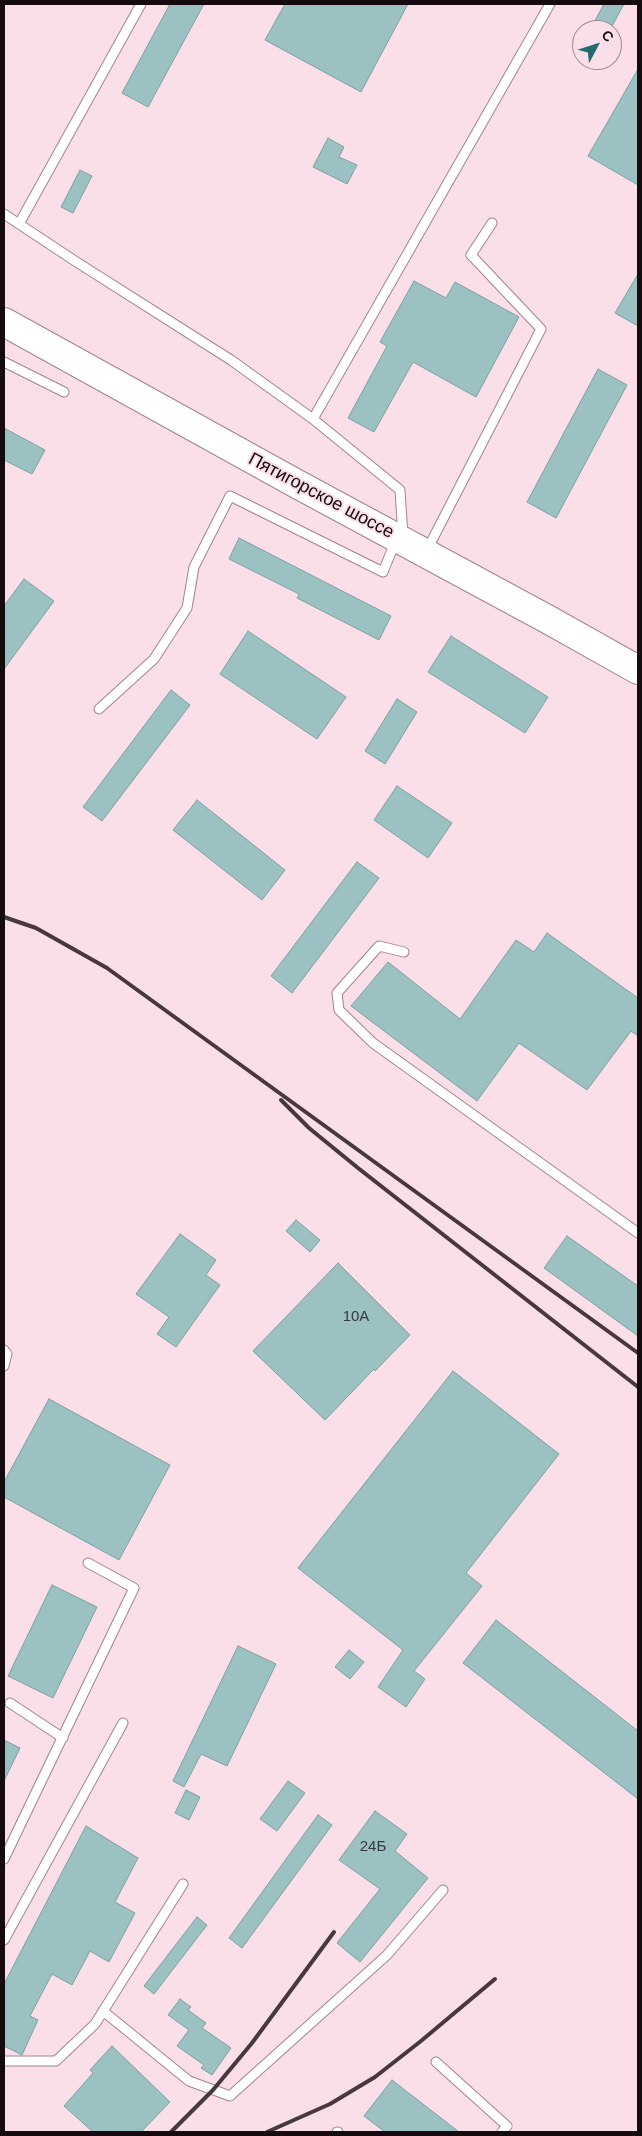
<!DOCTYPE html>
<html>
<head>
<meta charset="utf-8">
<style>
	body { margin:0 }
	#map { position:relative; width:642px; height:2136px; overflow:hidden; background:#fbdfe8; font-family:Arial,sans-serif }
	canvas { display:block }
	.frame { position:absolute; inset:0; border:5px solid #150a0e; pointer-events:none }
	.north { position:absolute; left:572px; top:20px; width:50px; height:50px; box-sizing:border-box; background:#fbdfe8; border:1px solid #9f8a91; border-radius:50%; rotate:50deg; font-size:14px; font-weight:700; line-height:20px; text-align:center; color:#150a0e }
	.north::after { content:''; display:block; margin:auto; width:18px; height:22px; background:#206c6f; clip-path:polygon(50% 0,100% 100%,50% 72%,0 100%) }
</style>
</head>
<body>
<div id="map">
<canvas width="642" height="2136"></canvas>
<div class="frame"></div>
<div class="north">С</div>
</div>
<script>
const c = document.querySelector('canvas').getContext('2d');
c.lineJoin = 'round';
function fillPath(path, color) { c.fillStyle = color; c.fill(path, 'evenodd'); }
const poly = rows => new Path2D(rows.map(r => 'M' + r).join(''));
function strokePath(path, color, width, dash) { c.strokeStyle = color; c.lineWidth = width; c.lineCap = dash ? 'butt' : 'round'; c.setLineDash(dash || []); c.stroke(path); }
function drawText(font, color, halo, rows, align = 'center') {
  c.font = font + ' Arial,sans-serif'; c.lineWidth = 4; c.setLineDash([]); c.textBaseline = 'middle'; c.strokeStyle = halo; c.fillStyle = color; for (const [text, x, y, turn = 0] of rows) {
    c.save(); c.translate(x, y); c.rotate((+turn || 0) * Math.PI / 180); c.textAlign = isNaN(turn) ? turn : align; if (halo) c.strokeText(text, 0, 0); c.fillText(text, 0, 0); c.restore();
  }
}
const building = poly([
	[170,4,204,4,148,107,122,93,170,4],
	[285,4,408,4,361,92,265,40,285,4],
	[604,4,624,4,610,30,590,30,604,4],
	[638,69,638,185,588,156,638,69],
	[328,138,344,147,339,157,357,165,347,184,313,167,328,138],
	[80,170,92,176,73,213,61,207,80,170],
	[638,274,638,326,615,313,638,274],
	[414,281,446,298,455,282,519,317,476,397,413,362,374,432,348,418,387,346,380,342,414,281],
	[598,369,627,385,556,518,527,502,598,369],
	[4,428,45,450,32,474,4,460,4,428],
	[239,538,391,616,379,640,297,598,299,594,229,559,239,538],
	[24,579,54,601,4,669,4,606,24,579],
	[248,631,346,697,317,739,220,674,248,631],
	[451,636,548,697,525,733,428,672,451,636],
	[171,690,190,705,102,821,83,807,171,690],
	[397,699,417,712,385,764,365,751,397,699],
	[397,786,452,823,428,858,374,820,397,786],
	[197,800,285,870,262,900,173,830,197,800],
	[357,862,379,878,292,993,271,976,357,862],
	[547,933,638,998,638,1036,631,1031,587,1090,519,1043,477,1101,351,1006,388,962,460,1019,516,940,534,952,547,933],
	[296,1220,320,1240,310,1252,286,1231,296,1220],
	[180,1234,216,1260,206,1275,220,1285,176,1347,157,1334,169,1317,136,1294,180,1234],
	[567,1236,638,1286,638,1336,544,1268,567,1236],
	[338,1263,410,1335,375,1371,374,1369,325,1420,253,1351,338,1263],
	[453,1371,559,1454,466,1573,482,1586,414,1671,425,1679,406,1707,378,1687,403,1650,298,1568,453,1371],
	[49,1399,170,1465,119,1560,4,1497,4,1482,49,1399],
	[52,1585,97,1607,53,1698,8,1676,52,1585],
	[496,1620,638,1731,638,1799,463,1663,496,1620],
	[238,1646,276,1664,227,1766,201,1754,184,1787,173,1781,238,1646],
	[349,1650,364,1662,350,1679,335,1667,349,1650],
	[4,1740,20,1748,4,1781,4,1740],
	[288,1781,305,1793,277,1831,260,1819,288,1781],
	[186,1790,200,1797,189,1820,175,1813,186,1790],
	[375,1811,407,1834,395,1851,428,1878,360,1962,337,1943,380,1889,339,1860,375,1811],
	[318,1815,332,1825,242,1948,229,1938,318,1815],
	[86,1826,138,1858,115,1902,135,1913,109,1962,90,1951,72,1985,52,1974,30,2016,38,2020,22,2055,4,2046,4,1984,86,1826],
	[197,1917,207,1925,154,1994,144,1986,197,1917],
	[180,1999,191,2007,188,2010,206,2023,202,2028,231,2048,212,2075,201,2068,204,2065,177,2046,189,2030,168,2015,180,1999],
	[112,2046,170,2102,141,2132,93,2132,64,2106,93,2073,90,2070,112,2046],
	[392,2080,459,2132,385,2132,364,2116,392,2080]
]);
fillPath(building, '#9bc1c3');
strokePath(building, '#7ba0a1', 1);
const lane = poly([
	[4,214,75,261,231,360,313,419,400,490,403,537],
	[19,224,141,4],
	[4,362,64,392],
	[313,419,550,4],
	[427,550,541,329,471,255,492,223],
	[99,709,154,659,187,608,194,567,230,496,383,572,396,540],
	[404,952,379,946,337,993,339,1010,373,1043,638,1233],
	[4,1350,7,1354,4,1366],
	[10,1703,63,1738],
	[4,1859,134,1588,88,1563],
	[4,1940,123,1723],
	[103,2011,189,2081,230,2096,387,1955,443,1890],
	[4,2061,56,2061,95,2024,183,1884],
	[436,2062,507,2126,502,2132],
	[337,2132,338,2132]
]);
const primary = poly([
	[4,322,297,484,549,620,638,670]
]);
strokePath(lane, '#a2838d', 11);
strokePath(primary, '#a2838d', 30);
strokePath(lane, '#fff', 9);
strokePath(primary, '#fff', 28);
strokePath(poly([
	[4,917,36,928,107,968,638,1353],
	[281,1100,309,1128,358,1168,638,1387],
	[171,2132,213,2090,252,2043,334,1932],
	[267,2132,330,2104,375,2077,421,2041,495,1979]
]), '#47383e', 4);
drawText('15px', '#36383b', null, [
	["10А",356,1317],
	["24Б",373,1847]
]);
drawText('18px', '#150a0e', '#fbdfe8', [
	["Пятигорское шоссе",321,496,28]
]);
</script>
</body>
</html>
